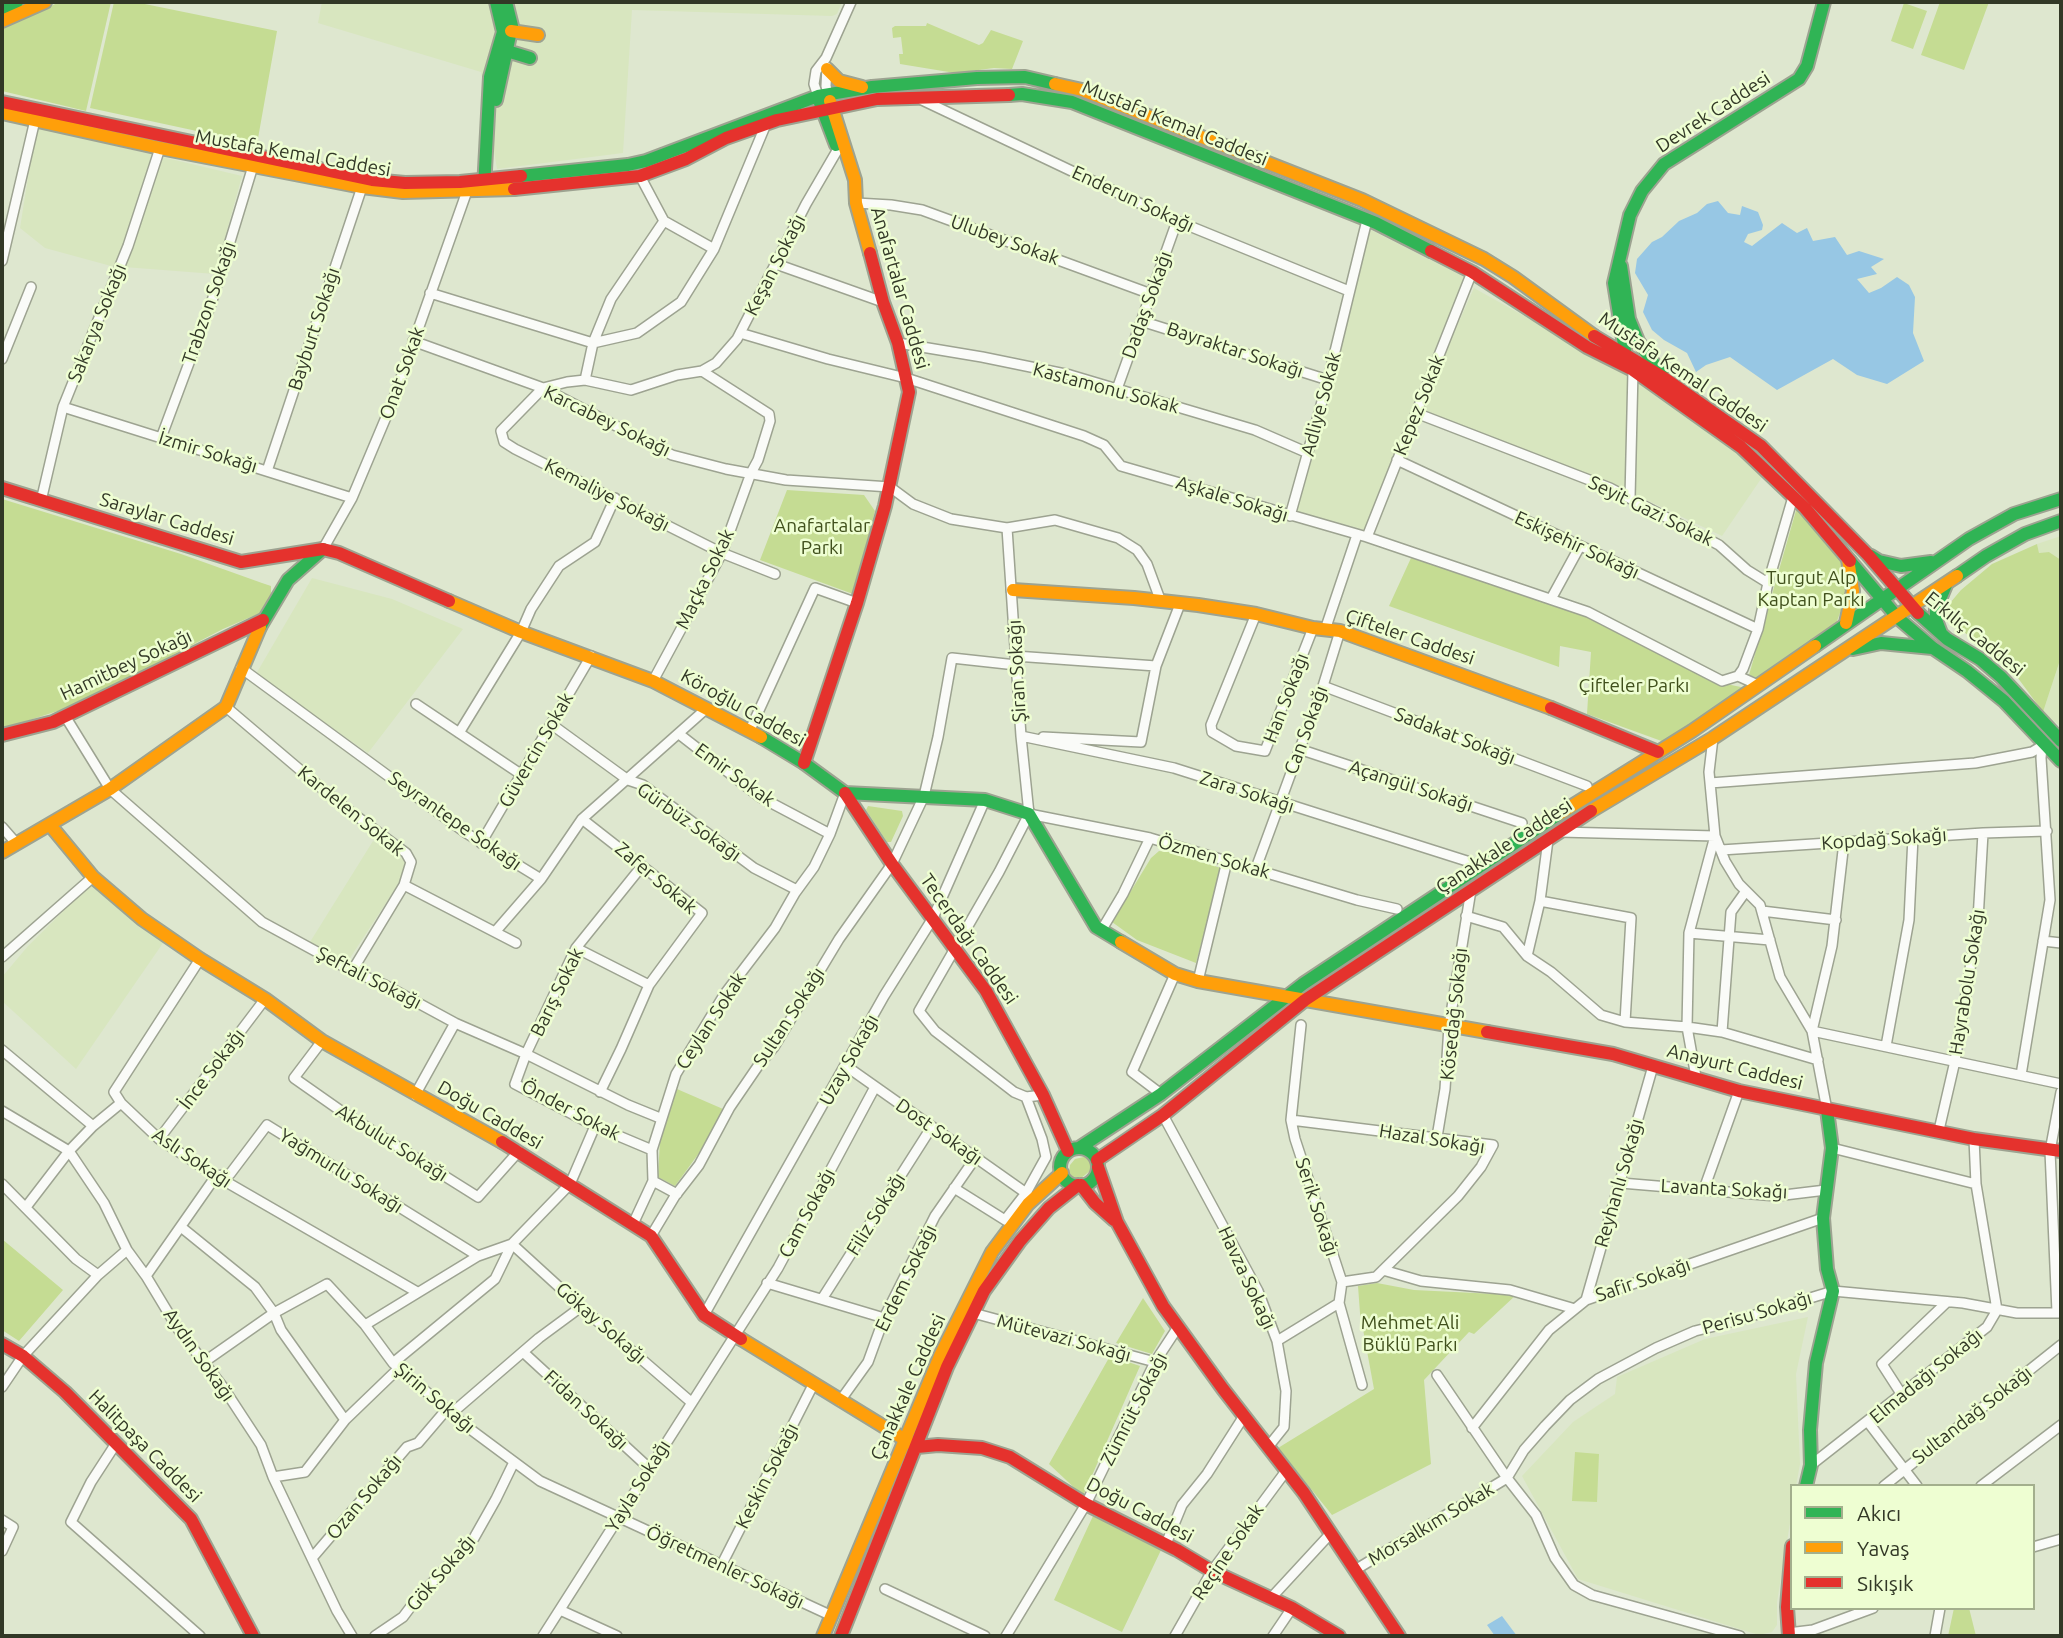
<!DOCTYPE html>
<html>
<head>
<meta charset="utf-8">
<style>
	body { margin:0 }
	#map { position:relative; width:2063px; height:1638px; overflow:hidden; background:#dee7cf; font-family:Ubuntu,sans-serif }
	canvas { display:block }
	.frame { position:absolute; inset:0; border:4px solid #323826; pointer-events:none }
	.legend { position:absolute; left:1790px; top:1484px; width:245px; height:126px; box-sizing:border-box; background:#eefed2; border:2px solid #a3af8d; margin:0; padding:9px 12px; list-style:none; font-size:21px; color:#323826 }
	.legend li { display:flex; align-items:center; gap:14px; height:35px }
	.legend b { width:35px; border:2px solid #a3af8d }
</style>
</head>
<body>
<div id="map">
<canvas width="2063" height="1638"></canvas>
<div class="frame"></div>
<ul class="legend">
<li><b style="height:9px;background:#30b455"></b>Akıcı</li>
<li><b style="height:9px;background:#ff9f0a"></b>Yavaş</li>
<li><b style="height:9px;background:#e5322d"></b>Sıkışık</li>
</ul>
</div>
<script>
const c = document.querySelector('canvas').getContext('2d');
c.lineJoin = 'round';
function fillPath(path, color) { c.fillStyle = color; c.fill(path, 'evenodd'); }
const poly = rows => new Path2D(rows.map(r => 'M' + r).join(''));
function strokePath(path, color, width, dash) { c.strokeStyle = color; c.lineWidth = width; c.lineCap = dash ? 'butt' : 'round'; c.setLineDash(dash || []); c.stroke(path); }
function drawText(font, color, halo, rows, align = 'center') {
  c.font = font + ' Ubuntu,sans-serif'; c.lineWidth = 5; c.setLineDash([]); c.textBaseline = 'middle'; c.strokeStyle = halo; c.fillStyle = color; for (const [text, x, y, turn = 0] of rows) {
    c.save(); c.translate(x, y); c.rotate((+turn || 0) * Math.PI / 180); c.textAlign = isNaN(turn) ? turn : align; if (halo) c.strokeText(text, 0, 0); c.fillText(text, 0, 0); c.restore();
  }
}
fillPath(poly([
	[322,2,842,2,837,14,832,16,632,10,623,153,497,169,481,72,318,23],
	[36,127,242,176,215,274,111,266,45,248,20,228],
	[1369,229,1464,277,1366,530,1296,512],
	[1474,288,1626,373,1765,473,1722,536,1636,495,1420,409],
	[2061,536,2061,560,2049,552,2039,553,2037,544],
	[312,578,392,599,463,629,368,753,256,674],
	[2061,657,2061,727,2043,712],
	[373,841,403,859,406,866,405,874,348,961,344,961,310,942],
	[90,885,163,943,76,1069,2,1001,2,977,28,946],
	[1808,1317,1796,1374,1800,1464,1796,1486,1792,1486,1792,1511,1777,1602,1777,1625,1772,1632,1759,1635,1578,1579,1522,1476,1573,1422,1615,1394,1617,1377,1705,1339]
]), '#d8e6bf');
fillPath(poly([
	[60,2,111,2,86,111,2,91,2,27],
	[114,2,135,2,277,31,257,144,90,108],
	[1940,2,1989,2,1964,70,1921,55],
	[1904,3,1927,11,1913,49,1891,41],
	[927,23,979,45,983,43,991,30,1023,41,1012,69,994,68,955,73,900,64,899,54,903,54,901,37,893,38,892,28,895,26,926,26],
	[787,490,864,495,875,511,853,594,760,560],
	[2,499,181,554,262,583,271,586,271,595,260,613,223,629,92,697,73,706,2,729],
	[1797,507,1838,547,1848,585,1845,599,1836,624,1757,678,1749,675],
	[2037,544,2039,553,2049,552,2061,560,2061,657,2043,712,2012,670,1959,628,1948,613,1950,603,1961,590,1992,564],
	[1411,558,1589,615,1716,682,1746,688,1667,743,1587,714,1591,652,1560,646,1559,667,1389,606],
	[868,806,902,811,903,816,891,842,887,842,866,810],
	[1159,851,1169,852,1221,868,1196,963,1137,940,1112,922,1151,858],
	[677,1089,723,1109,702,1149,675,1186,658,1177,660,1140],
	[1088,1156,1092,1162,1091,1170,1080,1179,1073,1178,1069,1172,1070,1165,1075,1159],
	[2,1239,63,1290,19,1341,2,1330],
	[1377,1283,1414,1290,1516,1295,1474,1334,1469,1332,1424,1380,1431,1464,1332,1515,1278,1448,1374,1389,1360,1313,1358,1286],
	[1143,1298,1165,1331,1152,1354,1116,1343],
	[1110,1356,1140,1366,1083,1496,1049,1464],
	[1575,1452,1599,1454,1597,1502,1572,1501],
	[1093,1516,1162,1548,1122,1632,1054,1600],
	[1954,1608,1969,1608,1976,1636,1948,1636]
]), '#c5dc93');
fillPath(poly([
	[1718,201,1728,213,1740,215,1742,206,1758,212,1763,225,1762,230,1748,234,1744,242,1752,246,1782,223,1797,233,1807,228,1813,241,1835,237,1847,255,1859,251,1884,259,1871,267,1877,274,1857,279,1869,293,1881,288,1897,277,1909,285,1915,297,1913,333,1924,361,1887,384,1857,375,1833,359,1777,390,1730,357,1706,365,1696,372,1687,353,1664,340,1652,330,1643,312,1648,295,1635,273,1637,259,1652,242,1662,237,1679,221,1697,213,1707,204],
	[1502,1616,1517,1636,1495,1636,1487,1625]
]), '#97c7e4');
const street = poly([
	[827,67,826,86,828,94],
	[818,96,814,84,816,71,826,58,851,2],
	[922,100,1177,221,1349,291],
	[640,176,664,221,714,249],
	[856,203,891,205,922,210,1151,294],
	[2,261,35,120],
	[776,264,883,302],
	[430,293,593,343,637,333,681,302,714,249,766,124],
	[1141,321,1328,380],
	[740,333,828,359,906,378,1084,436,1104,445,1121,466,1367,537,1588,612,1722,681,1738,676,1743,669,1758,629,1768,583,1793,497],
	[413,341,543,388,672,455,726,469,786,480,890,487,913,504,951,519,1007,528,1055,520,1118,538,1137,550,1147,564,1161,602],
	[898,343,982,357,1070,375,1255,430,1308,453],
	[2,359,31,287],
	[585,380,593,343,611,299,664,221],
	[1117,389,1177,221],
	[63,407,352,498],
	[1416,413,1610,488,1719,545,1747,570,1768,583],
	[161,438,211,304,253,166],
	[1397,460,1758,629],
	[267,471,362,187],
	[1630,498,1633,370],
	[41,501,63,407,128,246,160,148],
	[1290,516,1328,380,1367,220],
	[1007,528,1021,736,1029,814],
	[1367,537,1472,272],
	[323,549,352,498,392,403,467,191],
	[775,574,722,553,515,449,504,442,501,431,543,388,567,382,585,380,631,390,677,375,702,371,716,363,737,339,806,204,838,149],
	[1551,599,1580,546],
	[1256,614,1211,725,1212,732,1236,746,1265,751,1313,628],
	[1325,630,1357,535],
	[1015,656,1156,666],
	[241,668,466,833,541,879,582,819,707,708],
	[1738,676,1758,685],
	[653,681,722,553,751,473,758,460,770,421,769,414,702,371],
	[1323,686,1587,786],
	[416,704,522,775],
	[226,707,339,803,406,853,411,862,404,885,352,971],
	[65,716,110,789,262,922,352,971,385,985,455,1023,526,1054,628,1105,660,1118],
	[551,724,628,780,643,785,754,868,797,890],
	[750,730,815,588,857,603],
	[459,733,521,632,531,609,559,566,595,542,615,498],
	[679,734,760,797,830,834],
	[1021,736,1174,768,1470,862],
	[1043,737,1141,742,1156,666,1180,604],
	[1713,738,1709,772,1715,836,1725,861,1739,884,1760,905,1780,977,1812,1031,1827,1110],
	[1299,749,1522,823],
	[1710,783,1975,763,2032,752,2042,746],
	[1029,814,999,872,919,1011,935,1031,1014,1092,1026,1097,1043,1095],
	[1029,814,1150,838,1357,900,1397,909],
	[582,819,702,913,649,985,621,1049,600,1092],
	[2,827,16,843],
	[1560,832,1715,836,1689,933,1687,1027,1696,1077],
	[1844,842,1832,946,1812,1031,2061,1084],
	[481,843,591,656],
	[1721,850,1983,833,2047,831],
	[642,866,576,948,526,1054,515,1084,595,1126,652,1150],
	[1256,868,1323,686,1340,631],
	[404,885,516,943],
	[1540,901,1631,918,1625,1022],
	[1762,911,1836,920],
	[1466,916,1503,927,1527,956,1551,972,1601,1015,1625,1022,1687,1027,1722,1032,1818,1060],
	[1101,931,1123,894,1150,838],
	[495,932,541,879],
	[1689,933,1770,940],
	[2043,941,2061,943],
	[576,948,649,985],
	[1527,956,1540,901,1548,840],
	[2,957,93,877],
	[200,959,114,1092,121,1103,159,1139,216,1176,417,1292],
	[1198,981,1227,861],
	[1301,1025,1291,1120,1295,1139,1342,1282,1339,1303,1362,1385],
	[1722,1032,1731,912,1746,891],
	[322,1041,294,1078,341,1111,478,1197,519,1151],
	[1886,1046,1909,920,1913,837],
	[2,1050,93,1126],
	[846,1066,1026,1193,1032,1200],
	[2021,1075,2050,900,2041,758,2042,746,2044,743],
	[1161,1094,1132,1072,1175,974],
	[415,1095,455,1023],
	[2,1111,69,1151,104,1203,127,1250,146,1276,178,1329,223,1387,261,1445,273,1477,337,1611,352,1636],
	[1163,1115,1258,1291,1277,1341,1286,1391,1284,1427,1268,1447],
	[1291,1120,1493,1145,1481,1167,1458,1196,1376,1277,1342,1282],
	[1939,1130,1955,1061,1978,920,1983,833],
	[1437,1137,1445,1089,1449,1026,1471,890],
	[159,1139,265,999],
	[1832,1148,1976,1184],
	[653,1181,677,1194],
	[1621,1183,1776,1196,1826,1190],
	[2,1184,76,1259,98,1275],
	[954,1188,1005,1220,1026,1193,1046,1157,1042,1139,1026,1097],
	[1704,1189,1739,1091],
	[26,1207,69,1151,93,1126,121,1103],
	[633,1224,653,1181,652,1150,676,1074,724,995,775,928,795,893,814,867,830,834,845,793],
	[181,1227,255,1287,274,1313,281,1330,345,1420],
	[651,1236,675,1196,699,1165,730,1107,758,1066,774,1047,839,939,892,864,924,796,938,737,952,658,1016,665],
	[1383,1270,1421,1281,1510,1290,1575,1309],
	[146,1276,216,1176,230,1174,267,1125,478,1256],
	[767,1283,884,1318],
	[822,1299,931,1128],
	[1586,1300,1653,1066],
	[2057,1312,2050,1151,2061,1092],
	[973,1313,1155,1362],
	[704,1315,884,996,933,918,985,800],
	[365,1325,478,1256,512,1244,581,1307,691,1402],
	[1277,1341,1339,1303],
	[523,1352,649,1468],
	[204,1362,274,1313,327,1284,365,1325,393,1363,466,1426,540,1481,832,1616],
	[393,1363,495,1279,512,1244,570,1184,595,1126],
	[1437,1375,1507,1478,1536,1515,1555,1558,1574,1585,1592,1595,1740,1636],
	[2,1387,23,1356,98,1275,127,1250],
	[1902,1395,1882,1364,1947,1302],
	[840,1401,868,1362,884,1318,935,1216,976,1157],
	[452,1413,539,1338,581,1307],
	[1868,1422,1917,1486],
	[1472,1428,1549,1330,1586,1300,1823,1218],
	[115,1445,91,1482,71,1522,200,1636],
	[1811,1465,1987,1327,1997,1310,1976,1184,1974,1139],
	[273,1477,305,1472,345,1420,400,1367],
	[1884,1486,2061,1345],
	[1981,1486,2061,1425],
	[2,1520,13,1527,2,1551],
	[1166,1544,1182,1505,1207,1474,1244,1416],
	[2033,1547,2061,1539],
	[312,1558,407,1447,418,1443,447,1409],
	[721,1566,813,1385],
	[1355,1570,1507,1478,1524,1450,1545,1426,1570,1400,1598,1379,1656,1348,1695,1331,1735,1321,1833,1291,1963,1303,2017,1313,2061,1313],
	[885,1589,985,1636],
	[1271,1598,1331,1533],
	[560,1610,617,1636],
	[1788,1633,1813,1630,1873,1608],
	[375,1636,403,1617,415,1601,474,1538,496,1499,514,1462],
	[543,1636,778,1268,875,1087],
	[1006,1636,1086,1504,1155,1362,1178,1327],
	[1175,1636,1212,1571,1286,1471],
	[1273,1636,1292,1608],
	[1935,1636,1940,1608]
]);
const fast = poly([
	[2,9,17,2],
	[507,51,530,58],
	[1009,95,1022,94,1072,102,1376,223,1431,251],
	[496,100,512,26,506,2],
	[820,103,836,145],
	[521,176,628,165,646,161,818,96,872,87,977,78,1025,77,1055,84],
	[484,188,490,77,503,32,496,2],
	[1621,266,1629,319,1638,341,1662,375],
	[1626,357,1614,283,1630,215,1642,191,1664,164,1799,79,1807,66,1824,2],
	[1871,556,1879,561,1901,566,1931,562],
	[1850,561,1898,618,1933,648,1967,671,2004,701,2061,761],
	[1957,576,1986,556,2025,534,2061,521],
	[1918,613,1947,639,1980,659,2001,677,2061,741],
	[260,627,288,580,323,549],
	[1941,633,1936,620,1936,609,1946,585],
	[1815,646,1969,539,2014,514,2061,499],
	[1853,649,1881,643,1932,648],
	[761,737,804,763,845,793,985,800,1029,814,1096,927,1121,942],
	[1079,1148,1161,1094,1303,984,1559,814],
	'1060 1167a19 19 0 1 1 38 0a19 19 0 1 1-38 0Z',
	[1806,1486,1811,1465,1810,1430,1816,1363,1833,1291,1827,1269,1823,1218,1832,1148,1827,1110]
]);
const slow = poly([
	[2,21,45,2],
	[511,31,538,35],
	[827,69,839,81,862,87],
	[1055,84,1082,90,1362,200,1484,259,1513,277,1594,336],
	[830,101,855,180,856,203,870,253],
	[2,113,160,148,362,187,403,192,514,189],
	[1013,590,1134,598,1198,605,1256,614,1313,628,1340,631,1551,708],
	[449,601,521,632,653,681,761,737],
	[1846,623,1853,591,1848,559],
	[1591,811,1713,738,1957,576],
	[1559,814,1692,731,1815,646],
	[50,825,93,877,142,919,200,959,265,999,322,1041,502,1142],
	[2,852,110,789,226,707,260,627],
	[1121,942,1175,974,1198,981,1487,1032],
	[741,1339,917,1447],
	[823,1636,940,1356,992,1252,1028,1204,1062,1173]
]);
const jam = poly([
	[2,102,372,180,405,183,460,182,521,176],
	[514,189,640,176,686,159,726,138,777,120,877,99,1009,95],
	[1431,251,1472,272,1587,347,1633,370,1741,447,1805,508,1850,561],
	[1594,336,1664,378,1761,446,1868,555,1918,613],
	[2,488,241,562,323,549,339,553,449,601],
	[1551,708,1658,752],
	[2,735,53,722,263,620],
	[804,763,857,603,885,506,909,392,898,343,883,302,870,253],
	[845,793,892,864,986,991,1043,1095,1068,1151],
	[1487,1032,1613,1054,1739,1091,1974,1139,2061,1151],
	[502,1142,651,1236,704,1315,741,1339],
	[1097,1160,1163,1115,1305,1000,1591,811],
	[1098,1167,1117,1222,1163,1306,1223,1389,1304,1493,1399,1636],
	[1081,1185,1095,1203,1114,1220],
	[2,1344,23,1356,65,1392,191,1519,253,1636],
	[917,1447,938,1445,982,1448,1010,1457,1086,1504,1177,1550,1212,1571,1292,1608,1339,1636],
	[841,1636,947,1367,984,1291,1020,1241,1049,1208,1078,1185],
	[1789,1636,1787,1607,1792,1546]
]);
strokePath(street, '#9da391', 12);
strokePath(fast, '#9da391', 16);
strokePath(slow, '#9da391', 16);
strokePath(jam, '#9da391', 16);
strokePath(street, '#fafbf8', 9);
strokePath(fast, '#30b455', 12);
strokePath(slow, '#ff9f0a', 12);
strokePath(jam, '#e5322d', 12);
drawText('19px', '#323826', '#eefed2', [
	["Devrek Caddesi",1713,112,-33],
	["Mustafa Kemal Caddesi",1175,123,22],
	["Mustafa Kemal Caddesi",293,153,10],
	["Enderun Sokağı",1133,199,25],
	["Ulubey Sokak",1005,240,20],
	["Keşan Sokağı",775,265,-63],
	["Anafartalar Caddesi",900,288,74],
	["Trabzon Sokağı",209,303,-71],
	["Dadaş Sokağı",1147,305,-70],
	["Sakarya Sokağı",97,323,-68],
	["Bayburt Sokağı",314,329,-72],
	["Bayraktar Sokağı",1235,350,18],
	["Mustafa Kemal Caddesi",1683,372,34],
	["Onat Sokak",402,373,-70],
	["Kastamonu Sokak",1106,388,15],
	["Adliye Sokak",1321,404,-75],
	["Kepez Sokak",1419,405,-68],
	["Karcabey Sokağı",607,421,26],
	["İzmir Sokağı",208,452,17],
	["Kemaliye Sokağı",607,495,27],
	["Aşkale Sokağı",1232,499,17],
	["Seyit Gazi Sokak",1651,511,26],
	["Saraylar Caddesi",167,519,17],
	["Eskişehir Sokağı",1577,545,25],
	["Maçka Sokak",705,579,-64],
	["Erkılıç Caddesi",1975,634,39],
	["Çifteler Caddesi",1410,637,19],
	["Hamitbey Sokağı",126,665,-25],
	["Şiran Sokağı",1017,671,-93],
	["Han Sokağı",1286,698,-69],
	["Köroğlu Caddesi",743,708,29],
	["Can Sokağı",1306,730,-70],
	["Sadakat Sokağı",1455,736,21],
	["Güvercin Sokak",536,750,-60],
	["Emir Sokak",735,775,36],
	["Açangül Sokağı",1411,786,18],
	["Zara Sokağı",1247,792,18],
	["Kardelen Sokak",351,811,39],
	["Seyrantepe Sokağı",455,821,35],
	["Gürbüz Sokağı",689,822,35],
	["Kopdağ Sokağı",1884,839,-4],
	["Çanakkale Caddesi",1504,846,-33],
	["Özmen Sokak",1214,857,16],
	["Zafer Sokak",656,878,40],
	["Tecerdağı Caddesi",969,939,55],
	["Şeftali Sokağı",369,978,27],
	["Hayrabolu Sokağı",1967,982,-81],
	["Barış Sokak",557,992,-64],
	["Kösedağ Sokağı",1454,1014,-84],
	["Sultan Sokağı",789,1017,-57],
	["Ceylan Sokak",711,1021,-57],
	["Uzay Sokağı",849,1060,-61],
	["Anayurt Caddesi",1735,1067,14],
	["İnce Sokağı",212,1069,-53],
	["Önder Sokak",571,1110,28],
	["Doğu Caddesi",490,1115,30],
	["Dost Sokağı",939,1132,35],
	["Hazal Sokağı",1432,1139,9],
	["Akbulut Sokağı",392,1143,32],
	["Aslı Sokağı",192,1158,34],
	["Yağmurlu Sokağı",341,1171,32],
	["Reyhanlı Sokağı",1619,1183,-74],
	["Lavanta Sokağı",1724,1189,3],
	["Serik Sokağı",1317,1207,72],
	["Cam Sokağı",807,1213,-62],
	["Filiz Sokağı",876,1214,-58],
	["Erdem Sokağı",906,1278,-64],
	["Havza Sokağı",1247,1278,65],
	["Safir Sokağı",1643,1280,-19],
	["Perisu Sokağı",1757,1313,-16],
	["Gökay Sokağı",601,1323,41],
	["Mütevazi Sokağı",1064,1338,15],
	["Aydın Sokağı",199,1355,55],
	["Elmadağı Sokağı",1926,1376,-39],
	["Çanakkale Caddesi",908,1387,-66],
	["Şirin Sokağı",435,1398,40],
	["Zümrüt Sokağı",1134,1409,-63],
	["Fidan Sokağı",586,1410,43],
	["Sultandağ Sokağı",1972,1415,-38],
	["Halitpaşa Caddesi",145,1446,45],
	["Keskin Sokağı",767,1476,-63],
	["Yayla Sokağı",638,1486,-58],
	["Ozan Sokağı",364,1497,-50],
	["Doğu Caddesi",1140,1510,28],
	["Morsalkım Sokak",1431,1524,-31],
	["Reçine Sokak",1228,1552,-56],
	["Öğretmenler Sokağı",725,1567,25],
	["Gök Sokağı",441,1573,-49]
]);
drawText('19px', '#40501c', '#eefed2', [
	["Anafartalar",822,526],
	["Parkı",822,548],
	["Turgut Alp",1811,578],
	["Kaptan Parkı",1811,600],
	["Çifteler Parkı",1634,686],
	["Mehmet Ali",1410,1323],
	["Büklü Parkı",1410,1345]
]);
</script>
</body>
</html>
